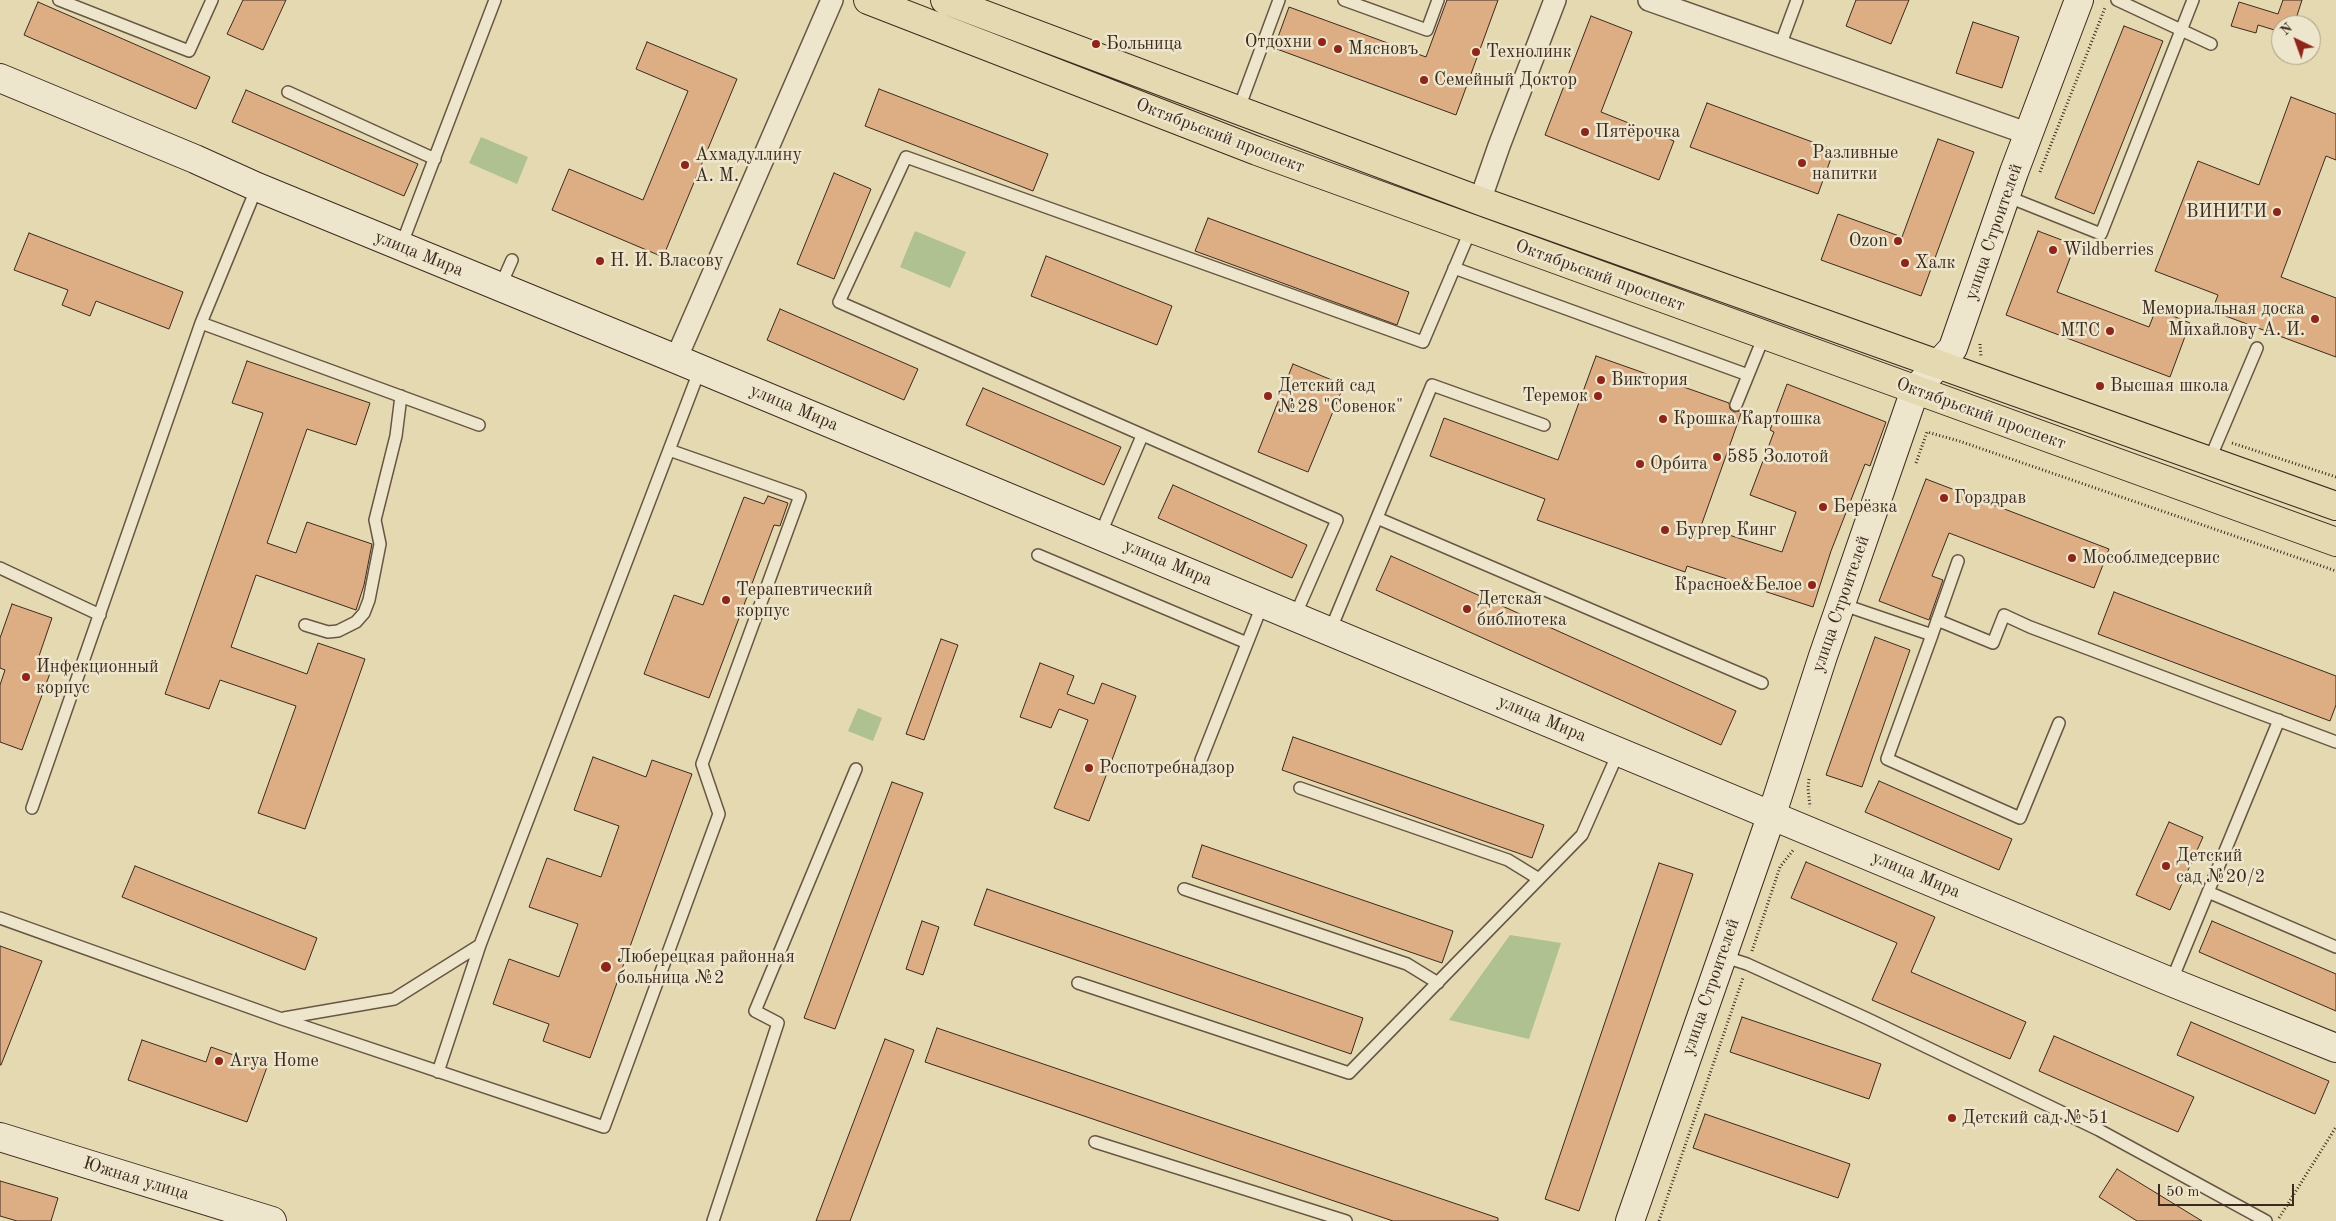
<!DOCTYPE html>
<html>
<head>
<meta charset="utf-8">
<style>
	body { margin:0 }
	#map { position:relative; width:2336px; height:1221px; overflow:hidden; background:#e5d9b1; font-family:"Old Standard TT",serif }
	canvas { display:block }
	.north { position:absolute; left:2271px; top:15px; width:50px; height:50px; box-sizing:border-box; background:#eee6cc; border:1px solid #a79b87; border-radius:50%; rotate:318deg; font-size:14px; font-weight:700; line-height:20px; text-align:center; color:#3d2a1f }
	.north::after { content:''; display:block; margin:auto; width:18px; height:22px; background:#8f2418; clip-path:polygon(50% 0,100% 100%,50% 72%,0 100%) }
	.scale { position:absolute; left:2158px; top:1184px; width:136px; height:22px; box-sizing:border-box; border:2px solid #3d2a1f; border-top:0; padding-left:6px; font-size:15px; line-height:18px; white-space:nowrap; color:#3d2a1f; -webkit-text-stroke:4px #eee6cc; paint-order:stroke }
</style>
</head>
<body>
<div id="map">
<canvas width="2336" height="1221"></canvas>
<div class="north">N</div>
<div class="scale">50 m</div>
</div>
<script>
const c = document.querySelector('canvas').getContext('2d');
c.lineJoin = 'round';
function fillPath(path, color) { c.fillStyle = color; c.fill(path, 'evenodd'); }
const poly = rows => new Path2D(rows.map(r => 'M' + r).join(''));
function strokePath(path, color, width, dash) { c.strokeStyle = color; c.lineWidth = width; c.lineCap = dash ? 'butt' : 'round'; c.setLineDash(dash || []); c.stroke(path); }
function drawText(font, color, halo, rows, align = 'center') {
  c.font = font + ' "Old Standard TT",serif'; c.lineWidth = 5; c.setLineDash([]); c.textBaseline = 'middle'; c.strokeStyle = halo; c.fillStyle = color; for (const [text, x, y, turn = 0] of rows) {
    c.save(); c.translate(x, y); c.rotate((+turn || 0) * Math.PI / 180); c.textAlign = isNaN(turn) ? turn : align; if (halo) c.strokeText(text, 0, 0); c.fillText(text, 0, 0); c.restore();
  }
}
fillPath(poly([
	[481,137,528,157,517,184,469,163],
	[915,231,966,252,950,288,900,267],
	[858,708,882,718,873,741,848,731],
	[1510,935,1561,943,1529,1039,1449,1020]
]), '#afc091');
const building = poly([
	[243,0,286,0,263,50,227,34,243,0],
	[1447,0,1498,0,1456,115,1274,48,1289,7,1426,57,1447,0],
	[1856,0,1909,0,1891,44,1846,26,1856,0],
	[2283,0,2302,0,2294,25,2281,25,2281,32,2258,25,2256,33,2231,26,2239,2,2278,14,2283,0],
	[38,2,210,77,196,109,24,35,38,2],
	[1591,16,1632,32,1601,112,1674,141,1659,180,1545,135,1591,16],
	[1973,22,2019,37,2002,88,1956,73,1973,22],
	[2124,26,2163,41,2094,214,2055,198,2124,26],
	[647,42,737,79,663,257,552,210,569,169,643,200,688,91,636,69,647,42],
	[879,89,1048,154,1033,191,865,126,879,89],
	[246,90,418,164,404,196,232,122,246,90],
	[2291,97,2336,114,2336,160,2326,156,2281,277,2336,298,2336,357,2212,311,2218,295,2155,271,2198,161,2259,185,2291,97],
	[1707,103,1834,150,1818,194,1690,147,1707,103],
	[1938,139,1974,152,1921,296,1821,260,1838,214,1902,237,1938,139],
	[834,173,871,189,834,279,797,264,834,173],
	[1208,218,1409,292,1397,325,1195,251,1208,218],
	[2038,231,2075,245,2057,292,2149,327,2156,309,2190,323,2170,377,2006,315,2038,231],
	[29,233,183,292,169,329,96,301,90,316,62,305,68,290,14,270,29,233],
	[1046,256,1172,306,1157,345,1031,296,1046,256],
	[780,309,918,369,904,400,767,340,780,309],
	[1596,356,1729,403,1730,409,1734,412,1740,411,1743,408,1701,526,1782,552,1796,512,1750,495,1774,432,1770,430,1787,384,1886,422,1870,466,1865,464,1831,551,1813,607,1687,566,1685,572,1537,520,1545,499,1430,456,1444,418,1558,460,1596,356],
	[247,361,370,403,356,445,307,429,267,543,296,553,307,522,372,544,364,585,356,610,256,575,231,647,307,674,318,643,365,659,305,829,258,813,296,706,220,680,209,709,165,694,263,413,232,403,247,361],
	[1293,364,1344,385,1308,472,1258,452,1293,364],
	[983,388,1121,447,1104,485,966,425,983,388],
	[1926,479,2109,549,2094,588,1949,533,1932,576,1943,580,1929,620,1879,601,1926,479],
	[1173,485,1307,545,1292,578,1158,518,1173,485],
	[768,496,788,503,780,526,774,525,709,698,644,674,674,595,703,605,744,497,764,504,768,496],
	[1391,556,1736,711,1721,745,1376,590,1391,556],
	[2114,592,2336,676,2336,705,2330,721,2098,634,2114,592],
	[12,604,52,618,38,659,53,665,22,750,0,742,0,685,5,670,0,668,0,638,12,604],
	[1875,637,1910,650,1862,787,1826,775,1875,637],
	[941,639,958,645,924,740,906,734,941,639],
	[1040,663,1074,676,1067,694,1094,704,1102,683,1136,696,1089,821,1054,808,1088,720,1059,709,1051,728,1020,717,1040,663],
	[1293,737,1544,825,1532,858,1282,770,1293,737],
	[593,757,646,777,652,760,692,774,590,1058,543,1041,549,1024,493,1004,509,959,559,977,578,924,529,907,547,858,601,877,619,826,574,810,593,757],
	[1879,781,2012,839,1999,870,1865,812,1879,781],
	[892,782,923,793,835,1029,804,1018,892,782],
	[2169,822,2203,837,2170,910,2136,895,2169,822],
	[1202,845,1453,931,1442,963,1192,877,1202,845],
	[1806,862,1935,917,1911,972,2026,1022,2010,1059,1872,1000,1897,943,1791,898,1806,862],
	[1659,863,1693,874,1579,1211,1545,1199,1659,863],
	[135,866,317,938,305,970,122,897,135,866],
	[987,889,1363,1018,1351,1054,974,925,987,889],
	[922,921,939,927,923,975,906,969,922,921],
	[2212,921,2336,974,2336,1011,2199,952,2212,921],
	[0,946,42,961,1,1065,0,1065,0,946],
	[1742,1017,1881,1064,1869,1099,1730,1052,1742,1017],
	[2191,1022,2329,1081,2315,1114,2177,1055,2191,1022],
	[937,1028,1498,1218,1498,1221,1393,1221,925,1062,937,1028],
	[2054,1036,2194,1097,2178,1132,2039,1071,2054,1036],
	[885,1039,914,1050,850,1221,816,1221,885,1039],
	[142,1040,206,1062,211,1047,267,1067,247,1122,128,1080,142,1040],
	[1705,1114,1850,1164,1838,1198,1693,1148,1705,1114],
	[2117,1169,2202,1221,2137,1221,2099,1197,2117,1169],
	[0,1181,58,1198,51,1221,17,1221,0,1216,0,1181]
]);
fillPath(building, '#ddad84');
strokePath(building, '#3d2a1f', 1);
const lane = poly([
	[59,0,189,51,212,0],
	[1344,0,1427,30,1438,0],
	[2117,0,2211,44],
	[1780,46,1797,0],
	[288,92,435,159],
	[1241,111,1242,100,1279,0],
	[2006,196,2101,234,2193,0],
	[401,246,495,0],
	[1454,268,1748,375],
	[500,287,512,260],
	[201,323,479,425],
	[1736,405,1764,336],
	[2209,461,2257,348],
	[1377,518,1762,683],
	[1100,535,1142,436],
	[1038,555,1247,643],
	[0,568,100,615],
	[1841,604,1932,635,1958,561],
	[1295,616,1337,520,839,302,906,157,1423,342,1471,229],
	[1937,620,1993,643,2004,615,2030,627,2336,742],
	[305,625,328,632,338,631,356,622,364,613,369,600,380,544,375,520,396,436,401,396],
	[1330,631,1432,385,1544,425],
	[1932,635,1887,759,2020,818,2059,723],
	[1201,760,1263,603],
	[1300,788,1508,860,1539,879],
	[32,808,201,323,257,187],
	[1184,889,1407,964,1438,983],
	[2208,892,2336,947],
	[0,918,282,1019,604,1127,719,814,702,764,800,496,669,450],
	[1722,956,1747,964,1868,1019,2099,1130,2266,1221],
	[2171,982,2279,720],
	[1078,983,1349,1073,1582,835,1619,751],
	[284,1018,394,999,480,945],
	[438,1072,480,945,700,369],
	[1095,1142,1346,1221],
	[713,1221,778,1023,755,1011,856,769]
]);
const street = poly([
	[1649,0,2029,134],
	[1483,202,1483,192,1499,146,1555,0],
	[676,359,832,0]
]);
const secondary = poly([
	[0,78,195,159,257,187,676,359,2171,982,2336,1048],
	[0,1137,272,1221],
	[1630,1221,1772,814,1823,656,1915,390,1953,348,2014,172,2079,0]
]);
const primary = poly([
	[868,0,1257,151,2336,542],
	[945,0,1483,202,2336,506]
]);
strokePath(lane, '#675644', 14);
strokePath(street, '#675644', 24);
strokePath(secondary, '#3d2a1f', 30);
strokePath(primary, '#3d2a1f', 30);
strokePath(poly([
	[2040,172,2105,8],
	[1980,344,1981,357],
	[2232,443,2336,477],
	[1916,463,1927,432,1959,441,2336,571],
	[1809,779,1808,788,1810,807],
	[1752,951,1780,867,1794,849],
	[2279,1218,2336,1127],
	[1659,1221,1743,978]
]), '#3d2a1f', 3, [1, 2.5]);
strokePath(lane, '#eee6cc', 11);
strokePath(street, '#eee6cc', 21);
strokePath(secondary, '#eee6cc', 28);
strokePath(primary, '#e5d9b1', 28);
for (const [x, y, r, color] of [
	[1322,42,5,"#8f2418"],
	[1096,44,5,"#8f2418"],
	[1338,49,5,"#8f2418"],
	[1476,52,5,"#8f2418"],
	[1424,80,5,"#8f2418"],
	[1585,132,5,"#8f2418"],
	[1802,163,5,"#8f2418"],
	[685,165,5,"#8f2418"],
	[2277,212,5,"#8f2418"],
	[1898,241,5,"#8f2418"],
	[2053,250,5,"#8f2418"],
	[600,261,5,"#8f2418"],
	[1905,263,5,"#8f2418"],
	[2315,319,5,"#8f2418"],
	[2110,331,5,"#8f2418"],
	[1601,380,5,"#8f2418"],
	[2100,386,5,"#8f2418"],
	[1268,396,5,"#8f2418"],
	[1598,396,5,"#8f2418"],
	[1663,419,5,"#8f2418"],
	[1717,457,5,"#8f2418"],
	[1640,464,5,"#8f2418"],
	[1944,498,5,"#8f2418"],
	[1823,507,5,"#8f2418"],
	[1665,530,5,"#8f2418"],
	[2072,558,5,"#8f2418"],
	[1812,585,5,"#8f2418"],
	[726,600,5,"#8f2418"],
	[1467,609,5,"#8f2418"],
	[26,677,5,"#8f2418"],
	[1089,768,5,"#8f2418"],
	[2166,866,5,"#8f2418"],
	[606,967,6,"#8f2418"],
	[219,1061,5,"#8f2418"],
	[1952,1118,5,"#8f2418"]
]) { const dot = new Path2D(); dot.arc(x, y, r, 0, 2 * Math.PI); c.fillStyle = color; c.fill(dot); strokePath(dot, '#eee6cc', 2); }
drawText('18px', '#3d2a1f', '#eee6cc', [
	["Отдохни",1312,42,"right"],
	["Больница",1106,44],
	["Мясновъ",1348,49],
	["Технолинк",1486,52],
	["Семейный Доктор",1434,80],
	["Пятёрочка",1595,132],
	["Разливные",1812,153],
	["напитки",1812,174],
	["Ахмадуллину",695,155],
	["А. М.",695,176],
	["ВИНИТИ",2267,212,"right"],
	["Ozon",1888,241,"right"],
	["Wildberries",2063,250],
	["Н. И. Власову",610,261],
	["Халк",1915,263],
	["Мемориальная доска",2305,309,"right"],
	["Михайлову А. И.",2305,330,"right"],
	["МТС",2100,331,"right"],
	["Виктория",1611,380],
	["Детский сад",1278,386],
	["№28 \"Совенок\"",1278,407],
	["Высшая школа",2110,386],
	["Теремок",1588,396,"right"],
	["Крошка Картошка",1673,419],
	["585 Золотой",1727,457],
	["Орбита",1650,464],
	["Горздрав",1954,498],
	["Берёзка",1833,507],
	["Бургер Кинг",1675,530],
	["Мособлмедсервис",2082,558],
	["Красное&Белое",1802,585,"right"],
	["Терапевтический",736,590],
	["корпус",736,611],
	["Детская",1477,599],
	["библиотека",1477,620],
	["Инфекционный",36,667],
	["корпус",36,688],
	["Роспотребнадзор",1099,768],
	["Детский",2176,856],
	["сад №20/2",2176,877],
	["Люберецкая районная",617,957],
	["больница №2",617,978],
	["Arya Home",229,1061],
	["Детский сад № 51",1962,1118]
], 'left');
drawText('18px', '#3d2a1f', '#eee6cc', [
	["Октябрьский проспект",1220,136,21],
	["улица Строителей",1994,232,-71],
	["улица Мира",419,254,22],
	["Октябрьский проспект",1600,276,20],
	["улица Мира",794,408,23],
	["Октябрьский проспект",1981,414,20],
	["улица Мира",1168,563,23],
	["улица Строителей",1841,604,-71],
	["улица Мира",1542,719,23],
	["улица Мира",1916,875,23],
	["улица Строителей",1711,987,-71],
	["Южная улица",136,1179,17]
]);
</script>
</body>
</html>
